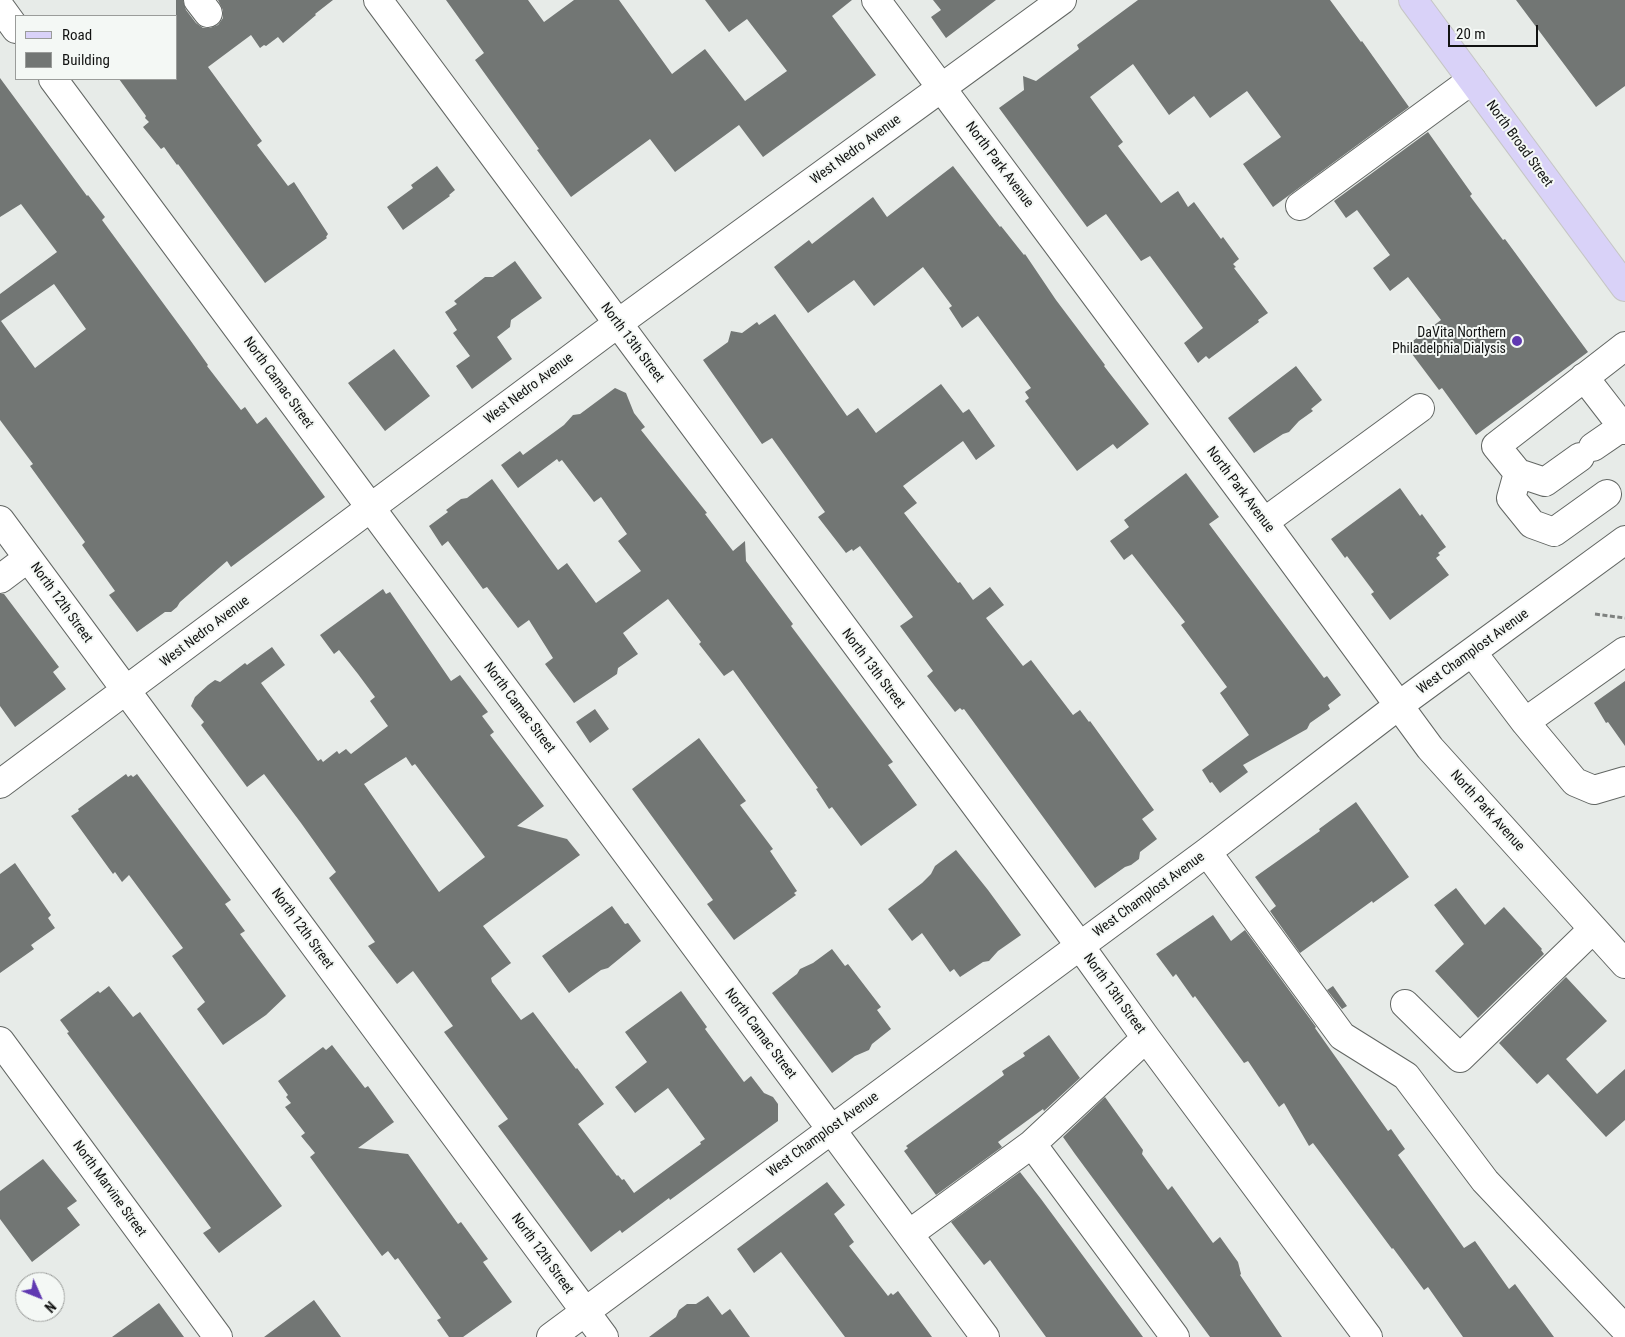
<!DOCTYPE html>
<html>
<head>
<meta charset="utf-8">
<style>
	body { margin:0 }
	#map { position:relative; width:1625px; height:1337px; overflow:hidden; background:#e7ebe8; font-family:"Roboto Condensed",sans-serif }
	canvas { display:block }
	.legend { position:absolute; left:15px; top:15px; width:162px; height:65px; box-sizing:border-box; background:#f4f8f5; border:1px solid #9a9c9a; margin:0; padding:6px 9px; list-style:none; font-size:15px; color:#121312 }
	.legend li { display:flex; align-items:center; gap:10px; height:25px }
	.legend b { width:25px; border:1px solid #9a9c9a }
	.north { position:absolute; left:15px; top:1272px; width:50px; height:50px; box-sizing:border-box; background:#f4f8f5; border:1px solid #9a9c9a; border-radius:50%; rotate:134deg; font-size:14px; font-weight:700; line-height:20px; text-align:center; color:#121312 }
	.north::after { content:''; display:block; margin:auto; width:18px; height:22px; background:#6039b1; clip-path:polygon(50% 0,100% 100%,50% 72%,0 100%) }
	.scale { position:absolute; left:1448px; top:25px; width:90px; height:22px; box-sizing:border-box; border:2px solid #121312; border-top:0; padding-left:6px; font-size:15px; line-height:18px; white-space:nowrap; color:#121312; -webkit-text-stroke:4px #f4f8f5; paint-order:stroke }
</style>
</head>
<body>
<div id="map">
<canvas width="1625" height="1337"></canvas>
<ul class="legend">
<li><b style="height:6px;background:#d9d2f8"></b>Road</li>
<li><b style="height:14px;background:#727674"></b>Building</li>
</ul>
<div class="north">N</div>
<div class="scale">20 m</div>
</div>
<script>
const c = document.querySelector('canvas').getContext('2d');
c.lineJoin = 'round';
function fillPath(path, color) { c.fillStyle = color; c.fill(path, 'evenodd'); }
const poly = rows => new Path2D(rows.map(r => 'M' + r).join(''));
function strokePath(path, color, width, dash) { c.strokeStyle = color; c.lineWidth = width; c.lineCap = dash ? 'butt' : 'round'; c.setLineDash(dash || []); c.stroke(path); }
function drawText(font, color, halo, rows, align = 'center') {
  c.font = font + ' "Roboto Condensed",sans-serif'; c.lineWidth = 4; c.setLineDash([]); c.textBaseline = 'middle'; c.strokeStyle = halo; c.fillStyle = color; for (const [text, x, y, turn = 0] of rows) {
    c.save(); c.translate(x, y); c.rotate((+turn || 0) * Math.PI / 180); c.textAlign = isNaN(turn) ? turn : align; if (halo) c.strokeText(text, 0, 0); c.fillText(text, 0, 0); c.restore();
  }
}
fillPath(poly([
	[176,0,183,0,186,10,196,23,203,28,210,28,218,25,223,18,223,10,218,0,333,0,315,14,316,15,283,43,278,37,266,46,264,45,260,48,251,35,208,67,262,141,257,145,288,186,294,182,328,234,326,237,327,238,265,283,178,164,177,165,164,147,161,149,143,127,149,122,145,118,146,116,119,79,176,79],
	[446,0,528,0,544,22,574,0,619,0,672,74,705,49,745,101,787,71,747,19,729,32,705,0,852,0,832,16,876,75,763,157,739,125,675,172,650,139,571,197,537,150,539,149,475,60,484,53],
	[933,0,996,0,946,38,931,17,941,10],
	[1138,0,1330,0,1361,42,1362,41,1409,107,1273,207,1243,164,1281,137,1247,91,1210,118,1194,96,1169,115,1133,64,1090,97,1123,142,1118,146,1161,203,1178,191,1188,207,1194,202,1221,239,1223,237,1239,259,1233,264,1236,267,1234,268,1268,313,1258,320,1259,322,1209,359,1206,356,1198,363,1184,343,1203,328,1150,256,1141,261,1106,214,1087,227,999,108,1024,90,1023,76,1036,81,1079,49,1077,45],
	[1516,0,1625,0,1625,86,1596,107],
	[0,78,87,196,88,195,105,217,102,220,188,337,208,365,207,366,241,410,245,407,257,424,266,417,325,497,231,567,227,561,180,602,177,607,171,612,165,612,137,632,109,595,115,591,82,545,85,542,30,466,33,464,0,420,0,294,57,252,21,204,0,217],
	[54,284,86,329,35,368,1,321],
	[1428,132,1472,194,1470,196,1503,240,1505,239,1588,352,1476,435,1442,388,1439,390,1406,346,1441,320,1408,277,1390,291,1373,268,1390,255,1357,210,1346,218,1334,201],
	[437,166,455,190,449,195,450,196,403,230,387,207,413,188,411,185],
	[953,166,1000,227,1001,226,1024,255,1025,254,1056,300,1105,365,1104,366,1149,424,1117,449,1113,444,1077,471,1025,401,1029,398,1025,392,1031,388,978,316,962,328,949,308,952,306,923,267,874,306,854,280,808,313,774,267,809,240,812,244,873,197,887,217],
	[515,261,542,298,511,320,510,327,497,337,512,359,472,389,456,366,470,356,453,333,457,330,445,312,457,304,454,301,485,277,493,277],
	[775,314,847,416,858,408,876,433,941,384,963,413,969,409,995,446,976,460,963,441,903,486,917,503,904,513,958,583,960,582,973,600,990,587,1004,605,986,618,1023,666,1031,660,1073,715,1080,710,1089,722,1090,721,1154,810,1142,819,1157,839,1140,852,1139,859,1131,865,1125,867,1095,888,964,709,962,710,960,708,955,712,927,676,933,671,900,626,913,617,860,546,853,551,852,549,846,553,818,517,825,512,772,438,762,444,703,360,728,342,731,331,742,333,757,322,759,325],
	[394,349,430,396,385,431,348,383],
	[1296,366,1322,400,1311,409,1313,411,1299,421,1289,432,1283,434,1254,453,1228,418],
	[615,388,626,393,634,413,645,427,641,430,707,513,705,514,733,551,745,541,746,561,793,624,791,626,893,762,888,765,917,805,861,846,832,807,829,809,816,789,818,788,733,670,724,676,699,644,701,642,668,599,623,633,638,654,618,668,617,674,574,703,545,664,553,658,529,620,518,628,487,587,483,589,448,541,442,546,429,526,448,512,446,510,461,499,467,498,492,479,558,570,567,563,596,603,641,571,618,541,627,534,601,497,594,502,562,460,559,462,557,459,518,488,501,465,520,451,523,455,564,425,573,415,580,414],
	[1186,473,1219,517,1209,524,1324,678,1327,676,1341,695,1328,705,1330,709,1310,723,1307,729,1243,765,1248,772,1220,793,1212,782,1210,783,1202,770,1249,735,1220,693,1227,687,1181,625,1185,622,1132,554,1124,560,1110,541,1129,527,1124,520],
	[1400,488,1420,516,1422,514,1446,547,1438,553,1440,555,1436,558,1449,575,1390,620,1371,594,1374,592,1347,556,1345,558,1331,539],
	[383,589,386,594,390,592,451,681,460,675,488,712,482,716,494,732,490,735,544,806,517,826,567,839,580,855,483,926,511,963,491,978,492,982,521,1020,533,1012,576,1069,577,1068,604,1104,578,1124,617,1176,618,1175,622,1180,624,1179,634,1193,701,1144,700,1142,705,1139,668,1088,635,1113,615,1087,647,1062,625,1032,681,991,707,1027,705,1029,744,1082,751,1076,764,1093,773,1097,778,1104,778,1121,670,1200,669,1198,622,1233,620,1230,591,1252,498,1126,508,1119,444,1032,453,1026,413,971,397,984,368,946,375,942,329,878,336,872,301,823,264,774,247,787,201,725,204,722,191,706,195,697,208,685,215,680,220,682,245,663,247,665,272,647,285,665,261,683,318,761,321,759,323,762,337,751,339,754,346,749,351,754,388,726,370,701,375,697,358,674,339,650,334,654,320,635],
	[406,757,412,766,415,764,485,857,439,892,364,784],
	[0,594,4,594,59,667,53,672,66,689,15,727,0,706],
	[1625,681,1625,746,1608,722,1606,723,1594,703],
	[595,709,609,729,590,743,576,722],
	[699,738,746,801,740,805,773,849,770,851,797,891,794,893,796,895,734,940,707,904,713,900,632,789],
	[126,774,128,777,131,775,133,777,137,774,231,900,225,904,245,931,240,934,286,996,266,1015,223,1045,197,1009,205,1002,172,956,183,948,129,875,122,882,115,872,113,874,71,816,79,811,78,809],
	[1356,802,1409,877,1373,903,1372,901,1300,953,1270,911,1276,906,1255,877,1320,831,1319,829],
	[956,850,988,890,1021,935,998,951,989,961,983,962,960,977,954,969,950,972,922,933,912,941,888,909,922,883,931,874,935,866],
	[15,863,51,915,48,918,55,928,31,945,34,949,0,973,0,874],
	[1456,888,1485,925,1504,907,1542,949,1541,950,1544,954,1478,1018,1435,971,1464,944,1434,905],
	[612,906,625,924,628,923,641,941,608,968,601,970,569,993,542,956],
	[1213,915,1231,941,1245,930,1316,1027,1315,1028,1388,1131,1391,1129,1405,1149,1398,1155,1464,1248,1475,1241,1509,1289,1515,1284,1554,1337,1463,1337,1428,1287,1424,1290,1393,1248,1392,1249,1313,1143,1309,1146,1284,1103,1279,1107,1248,1061,1244,1063,1195,996,1193,998,1176,974,1173,977,1156,954],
	[832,949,845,966,848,964,881,1007,877,1010,891,1029,872,1044,869,1050,855,1056,832,1073,772,993,797,974,800,969,813,963],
	[1566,977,1607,1021,1566,1059,1597,1094,1625,1069,1625,1120,1606,1137,1548,1074,1537,1084,1499,1043],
	[109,986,133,1017,140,1012,282,1206,219,1253,203,1233,211,1228,67,1033,69,1032,60,1020,98,991,100,993],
	[1333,986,1347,1006,1342,1009,1327,990],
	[1049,1035,1080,1078,1044,1111,1043,1109,998,1142,1002,1147,936,1195,904,1151,908,1148,906,1146,1004,1075,1002,1071,1025,1056,1023,1053],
	[332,1045,365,1088,368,1086,394,1122,358,1148,408,1154,458,1224,461,1222,488,1259,483,1262,512,1302,463,1337,449,1337,437,1320,441,1318,398,1258,395,1260,388,1251,382,1256,310,1157,315,1153,301,1136,305,1133,285,1107,291,1103,286,1097,288,1095,278,1081,323,1047,326,1050],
	[1105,1097,1143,1150,1142,1154,1168,1190,1172,1186,1213,1243,1220,1237,1238,1262,1241,1274,1240,1275,1282,1337,1210,1337,1075,1154,1063,1137],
	[43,1159,77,1201,67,1208,80,1225,32,1262,0,1219,0,1191],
	[1020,1172,1041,1199,1143,1337,1046,1337,990,1260,984,1265,951,1222],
	[827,1182,845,1205,834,1214,854,1242,849,1246,888,1296,891,1293,893,1295,898,1291,932,1337,845,1337,781,1252,754,1273,737,1249],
	[708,1296,722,1315,730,1309,750,1337,649,1337,676,1317,679,1310,687,1304,696,1304],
	[314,1300,341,1337,264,1337],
	[159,1303,184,1337,112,1337]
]), '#727674');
const minor = poly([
	[198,0,208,13],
	[378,0,1080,946,1146,1038,1368,1337],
	[876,0,1264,522,1430,748,1625,964],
	[0,7,16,29],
	[53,79,985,1337],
	[1300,206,1472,80],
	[1584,377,1625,430],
	[1593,447,1622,427],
	[1580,457,1545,482,1518,473,1496,446,1625,346],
	[1518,473,1511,498,1532,524,1554,532,1607,494],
	[0,520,604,1337],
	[1264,522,1420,408],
	[0,579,28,558],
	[1472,652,1525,722,1575,782,1594,790,1625,781],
	[1525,722,1625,651],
	[0,784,617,324,1062,0],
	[1207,852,1342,1036,1406,1076,1485,1181,1625,1329],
	[1405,1004,1460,1058,1593,929],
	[1146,1038,1032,1144,1175,1337],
	[0,1041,218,1337],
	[909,1234,1032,1144],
	[551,1337,1207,852,1398,706,1625,540]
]);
const major = poly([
	[1413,0,1625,287]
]);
strokePath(minor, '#626663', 30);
strokePath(major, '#c6c6c6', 30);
strokePath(poly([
	[1595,614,1625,618]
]), '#7e817f', 3, [5, 2.5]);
strokePath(minor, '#fff', 28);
strokePath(major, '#d9d2f8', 28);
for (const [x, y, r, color] of [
	[1517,341,6,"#6039b1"]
]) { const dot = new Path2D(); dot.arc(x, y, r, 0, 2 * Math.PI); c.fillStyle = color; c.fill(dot); strokePath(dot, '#f4f8f5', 2); }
drawText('14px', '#121312', '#f4f8f5', [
	["North Broad Street",1519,144,54],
	["West Nedro Avenue",856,150,-36],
	["North Park Avenue",999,165,53],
	["North 13th Street",632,343,53],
	["North Camac Street",278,383,54],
	["West Nedro Avenue",529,389,-37],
	["North Park Avenue",1240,490,53],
	["North 12th Street",61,603,54],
	["West Nedro Avenue",205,632,-37],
	["West Champlost Avenue",1473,652,-36],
	["North 13th Street",873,669,53],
	["North Camac Street",519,708,53],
	["North Park Avenue",1487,811,48],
	["West Champlost Avenue",1149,895,-36],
	["North 12th Street",302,929,54],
	["North 13th Street",1114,994,54],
	["North Camac Street",760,1034,53],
	["West Champlost Avenue",823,1135,-36],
	["North Marvine Street",109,1189,54],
	["North 12th Street",542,1254,54]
]);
drawText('14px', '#121312', '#f4f8f5', [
	["DaVita Northern",1506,333],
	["Philadelphia Dialysis",1506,349]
], 'right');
</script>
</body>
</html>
